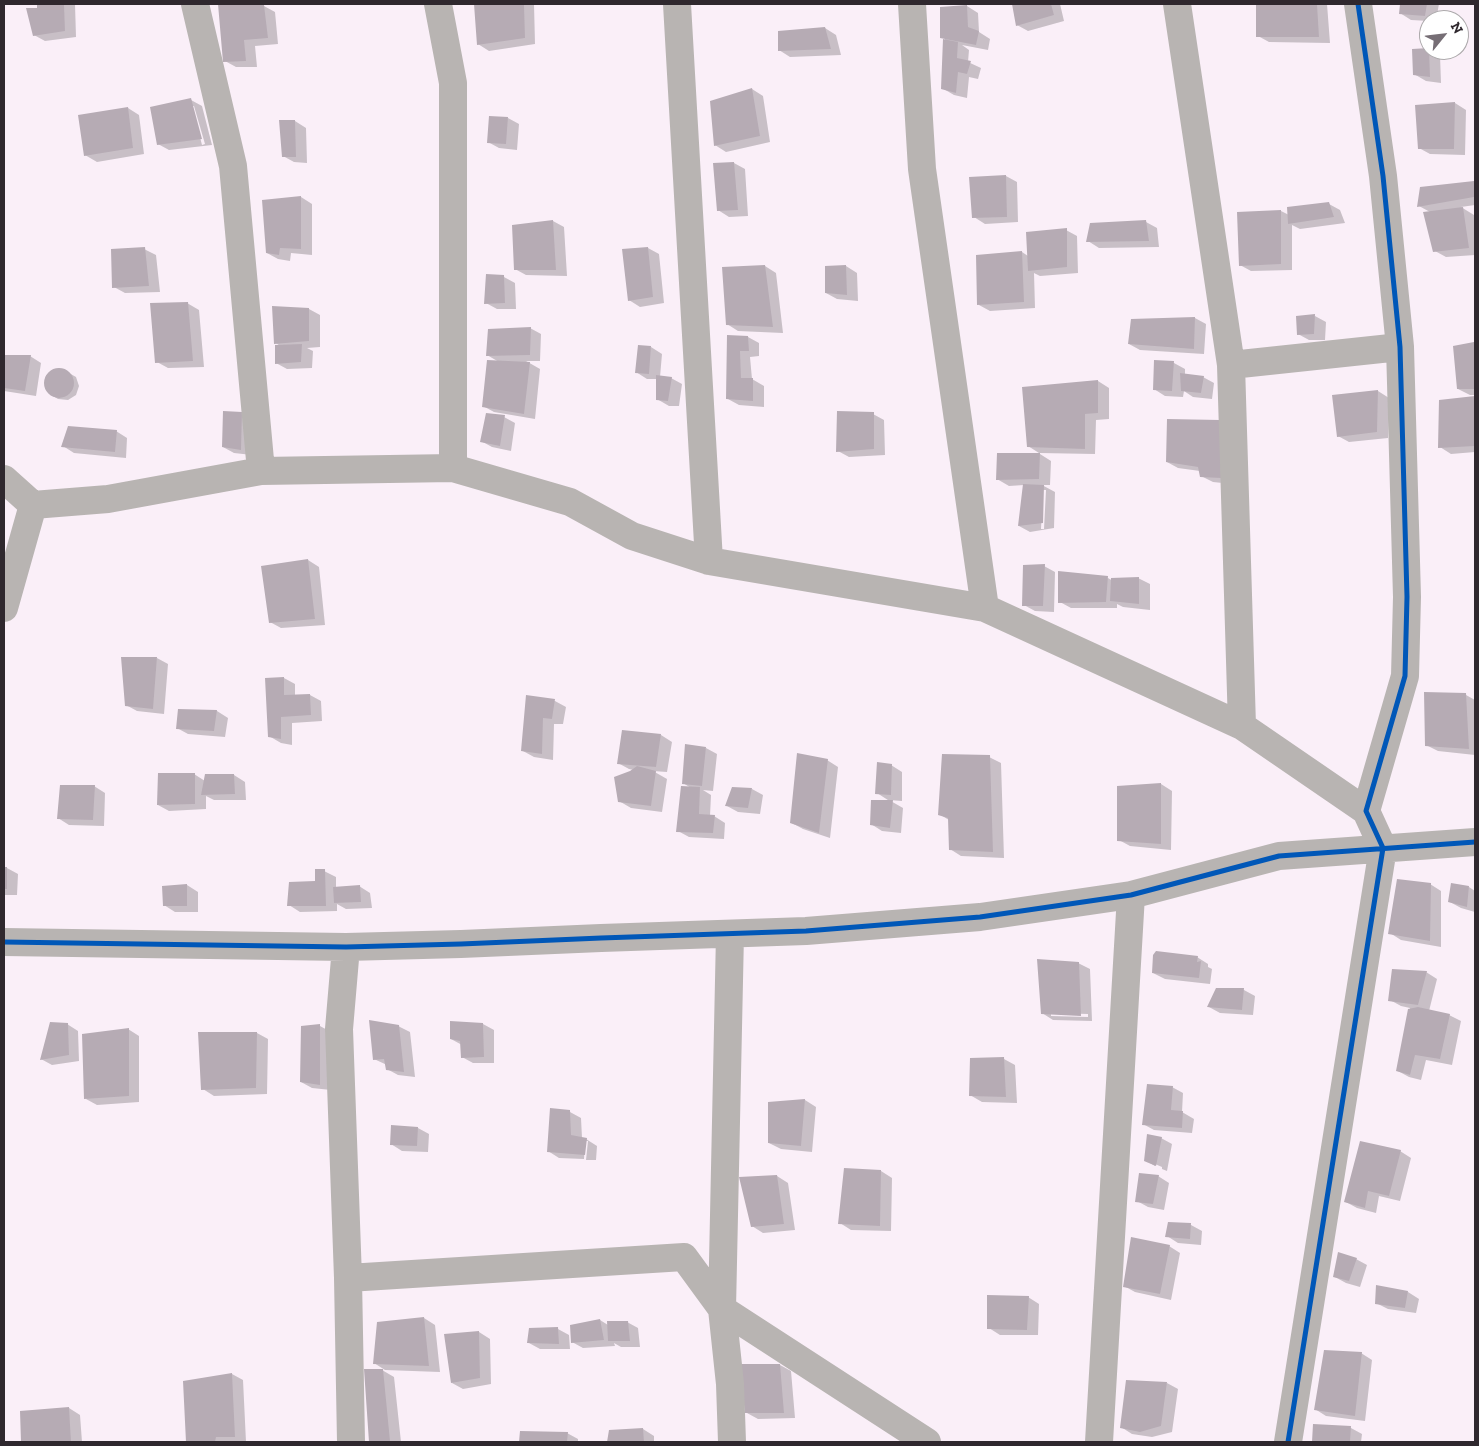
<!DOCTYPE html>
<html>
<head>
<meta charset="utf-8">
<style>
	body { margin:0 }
	#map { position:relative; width:1479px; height:1446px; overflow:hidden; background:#faeff8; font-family:"Zilla Slab",serif }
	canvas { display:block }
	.frame { position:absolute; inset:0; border:5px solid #2f282e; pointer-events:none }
	.north { position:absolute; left:1419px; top:10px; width:50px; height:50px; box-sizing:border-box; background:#fff; border:1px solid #aca9ab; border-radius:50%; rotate:61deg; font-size:14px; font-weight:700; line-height:20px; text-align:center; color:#2f282e }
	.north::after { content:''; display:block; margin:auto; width:18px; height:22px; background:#766e75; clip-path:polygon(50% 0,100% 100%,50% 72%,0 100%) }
</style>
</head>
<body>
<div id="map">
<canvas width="1479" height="1446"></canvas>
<div class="frame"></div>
<div class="north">N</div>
</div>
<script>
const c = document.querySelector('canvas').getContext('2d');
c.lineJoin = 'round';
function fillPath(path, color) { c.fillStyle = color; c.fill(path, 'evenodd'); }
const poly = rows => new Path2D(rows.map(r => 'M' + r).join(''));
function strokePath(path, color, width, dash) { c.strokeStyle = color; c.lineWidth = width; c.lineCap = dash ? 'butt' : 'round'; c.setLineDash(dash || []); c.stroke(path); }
fillPath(poly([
	[38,4,75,4,76,37,45,41,34,35],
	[476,4,534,4,535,44,489,51,478,44],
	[1013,4,1060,4,1064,21,1028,31,1017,25],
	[1258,4,1327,4,1330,43,1269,42,1258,36],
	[1401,4,1439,4,1436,20,1429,20,1429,21,1411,20,1400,13],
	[264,6,275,12,278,44,255,46,257,67,236,67,225,61],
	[967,6,978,13,979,32,990,39,988,50,962,45,969,50,968,62,981,68,978,79,969,77,967,98,954,95,942,88,945,39],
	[825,28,836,35,841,55,790,57,779,50],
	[1429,50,1440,55,1441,83,1426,81,1414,74],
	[752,89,763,96,770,142,726,152,715,145],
	[191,100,202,106,212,145,169,150,158,144],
	[192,106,194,106,205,144,202,145],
	[1455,103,1466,110,1465,155,1430,154,1419,148],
	[128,108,139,115,144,154,97,162,85,155],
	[508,118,519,124,517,150,499,148,488,142],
	[295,121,306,128,307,163,294,162,283,156],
	[734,163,745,169,748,216,729,217,718,210],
	[1006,176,1017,182,1018,222,985,224,974,217],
	[1474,182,1475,183,1475,205,1461,207,1474,215,1475,224,1475,255,1446,257,1435,251,1430,212,1419,206],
	[301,197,312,204,312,255,291,253,290,261,278,259,267,253,263,202],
	[1329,204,1340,210,1345,223,1300,229,1292,225,1292,270,1251,271,1240,265,1281,211,1289,215],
	[553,221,564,227,567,276,526,275,515,269,513,226],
	[1146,222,1157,228,1159,247,1099,248,1088,241],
	[1066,230,1077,236,1078,273,1040,276,1034,273,1035,308,990,311,979,305,977,256,1022,252,1028,256],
	[648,248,659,254,664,303,640,307,629,300],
	[144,249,156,255,160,292,125,293,114,287],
	[765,266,776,273,783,333,738,331,727,324],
	[846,266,857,273,858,301,837,299,826,293],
	[487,276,504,277,515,283,516,309,497,309,486,303],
	[187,303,199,310,204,367,168,368,157,362],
	[273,307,309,309,320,315,320,347,307,348,313,351,312,368,287,369,276,363,280,346,276,343],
	[1315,316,1326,322,1325,340,1309,340,1298,334],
	[1195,318,1206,324,1204,354,1140,350,1129,344,1132,320],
	[530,328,541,334,540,361,526,361,540,369,535,419,494,412,483,406,499,362,487,355],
	[728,336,748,337,759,343,759,356,750,357,752,379,764,386,764,407,739,405,728,399],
	[1475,344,1475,395,1470,395,1458,389,1454,347],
	[651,347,662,354,660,377,671,378,682,384,679,406,669,406,657,399,657,379,647,379,636,372],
	[4,356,30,356,41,363,36,396,4,391],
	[1155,362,1174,363,1185,369,1185,375,1203,377,1214,383,1212,399,1193,397,1184,391,1183,397,1165,396,1154,389],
	[62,369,76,377,79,386,76,395,68,400,58,399,53,396,46,389,45,380,46,376,53,370],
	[1098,381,1109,388,1109,419,1096,420,1095,454,1039,453,1028,446,1023,388],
	[1378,391,1389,398,1388,438,1349,442,1338,436,1333,396],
	[1475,397,1475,452,1451,454,1440,447,1441,401],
	[242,413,253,420,252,455,234,453,223,447],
	[873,414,884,420,885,455,849,457,838,451],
	[504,417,515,423,511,451,492,447,481,441],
	[1220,421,1232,484,1213,482,1201,476,1200,471,1178,468,1167,462],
	[116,431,127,438,126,458,74,453,63,446],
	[998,454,1040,454,1051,461,1050,485,1042,485,1055,492,1054,528,1030,532,1019,526,1024,485,1009,486,997,479],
	[1043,490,1046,490,1044,529,1041,529],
	[308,560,319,567,325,625,281,628,270,622],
	[1044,566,1055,572,1054,612,1035,611,1024,605],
	[1108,578,1113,581,1138,578,1150,584,1150,610,1123,607,1117,604,1117,608,1071,608,1060,602],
	[157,658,168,664,164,714,137,711,126,705],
	[284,678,295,684,295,696,310,695,321,701,322,721,292,723,292,745,281,743,269,736],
	[1466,695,1475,700,1475,755,1438,751,1426,745],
	[527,697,555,701,566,707,563,724,554,724,553,760,534,757,523,751],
	[179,710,217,711,228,718,225,737,188,734,177,728],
	[661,735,672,742,667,772,653,771,667,779,662,812,631,808,619,801,634,770,629,769,618,763],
	[706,748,717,754,713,791,703,790,711,795,710,816,714,816,725,823,724,839,689,837,678,831,691,788,683,783],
	[989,757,1001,763,1004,858,961,856,950,849,949,820,939,814],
	[827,760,838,767,830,838,803,829,792,823],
	[891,765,902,772,902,801,889,800,903,808,901,833,882,831,871,824,891,802,877,793],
	[194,774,205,781,234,775,245,782,246,800,214,800,206,796,206,809,169,811,158,805],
	[1161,784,1172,791,1171,850,1130,846,1119,840],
	[94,786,105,793,104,826,69,825,58,818],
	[752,789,763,795,760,814,738,812,727,806],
	[4,868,7,868,18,874,17,895,4,895],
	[324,871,336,877,336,888,359,886,370,893,372,908,346,909,337,904,337,911,300,912,289,905,317,883],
	[1430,884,1441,891,1441,947,1401,940,1390,933],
	[187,885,198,892,198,912,175,912,164,905],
	[1469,887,1475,891,1475,912,1461,908,1450,902],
	[1197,957,1208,964,1208,967,1212,969,1210,984,1165,979,1153,973],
	[1078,963,1090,969,1092,1021,1053,1020,1042,1013],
	[1051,1013,1088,1014,1088,1017,1051,1016],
	[1426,972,1437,979,1429,1011,1449,1015,1461,1021,1452,1065,1426,1060,1421,1080,1409,1077,1398,1071,1410,1008,1401,1006,1390,1000],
	[1217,989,1244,990,1255,996,1253,1015,1220,1013,1209,1007],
	[67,1024,78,1031,79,1061,52,1065,41,1059],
	[483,1024,494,1030,494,1063,473,1063,462,1057,462,1045,451,1039],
	[320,1026,331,1032,331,1090,312,1088,301,1082,302,1027],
	[398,1026,410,1032,415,1077,398,1075,387,1069,387,1065,374,1059],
	[128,1029,139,1036,139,1102,97,1105,86,1099],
	[257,1033,268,1039,267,1094,214,1096,203,1089],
	[1004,1059,1015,1065,1017,1103,982,1102,970,1095],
	[1172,1087,1183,1093,1182,1112,1194,1119,1192,1133,1154,1130,1143,1124],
	[805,1100,816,1107,812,1152,781,1149,769,1143,769,1103],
	[570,1112,581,1118,582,1138,586,1139,597,1146,596,1160,586,1160,588,1141,585,1141,584,1159,559,1158,548,1151],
	[418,1128,429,1134,428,1152,402,1151,391,1144],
	[1161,1138,1172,1144,1167,1171,1162,1169,1162,1167,1155,1164,1155,1166,1145,1160],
	[1400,1151,1411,1158,1400,1201,1379,1196,1376,1213,1357,1208,1346,1202],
	[881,1171,892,1178,891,1231,851,1230,840,1223],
	[777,1176,788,1183,795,1230,763,1233,752,1226],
	[1158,1176,1169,1183,1164,1210,1148,1207,1137,1201],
	[1169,1224,1191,1225,1202,1231,1201,1245,1178,1243,1167,1236],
	[1169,1246,1180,1253,1171,1300,1135,1292,1124,1286],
	[1356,1259,1367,1265,1360,1287,1346,1283,1335,1277],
	[1408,1292,1419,1299,1416,1313,1388,1309,1376,1303],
	[1028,1297,1039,1304,1038,1335,1000,1335,989,1328],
	[424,1318,435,1325,440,1372,385,1370,374,1363],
	[600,1320,608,1325,627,1322,638,1328,640,1347,621,1347,614,1343,615,1346,583,1348,572,1342],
	[530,1329,558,1329,569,1335,570,1349,540,1349,529,1343],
	[479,1332,490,1339,491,1384,463,1389,452,1383],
	[1361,1353,1372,1360,1365,1421,1326,1416,1315,1409],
	[780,1365,791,1371,795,1418,758,1419,747,1413],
	[366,1370,382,1370,394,1377,401,1442,371,1442],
	[232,1374,243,1380,246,1442,187,1442,185,1382],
	[1167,1383,1178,1389,1172,1432,1152,1437,1132,1434,1121,1427],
	[69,1408,80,1415,82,1442,23,1442,21,1412],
	[1314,1425,1351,1428,1362,1434,1361,1442,1313,1442],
	[643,1429,654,1436,654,1442,608,1442,610,1431],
	[522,1432,567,1433,578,1439,578,1442,520,1442]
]), '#0003');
fillPath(poly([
	[37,4,64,4,65,31,33,36,26,8,37,8],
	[218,4,264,5,268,38,244,40,246,61,223,62],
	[474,4,524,4,525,38,477,45],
	[1012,4,1051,4,1054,15,1016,26],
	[1256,4,1317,4,1319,37,1256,37],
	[1400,4,1427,4,1425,16,1399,14],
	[967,5,968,27,979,31,976,45,940,38,940,7],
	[825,27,831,49,778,51,778,31],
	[943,39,958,42,957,58,971,61,967,74,958,72,956,93,941,89],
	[1429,48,1430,77,1413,75,1412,49],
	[752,88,760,136,714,146,710,101],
	[191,98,202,139,157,145,150,107],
	[1455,102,1454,149,1418,149,1415,105],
	[128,107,133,148,84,156,78,115],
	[489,116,508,117,506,144,487,143],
	[279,120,295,120,296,157,282,157],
	[734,162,738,210,717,211,713,163],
	[1006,175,1007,217,972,218,969,177],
	[1474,181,1474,197,1417,207,1420,187],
	[301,196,301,249,280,248,279,255,266,253,262,200],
	[1329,202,1334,217,1288,224,1287,207],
	[1463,207,1469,248,1433,252,1423,212],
	[1281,210,1281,264,1239,266,1237,212],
	[553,220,556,270,514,270,512,225],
	[1146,220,1149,241,1086,242,1090,223],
	[1067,228,1067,267,1028,271,1026,232],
	[145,247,149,286,112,288,111,249],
	[648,247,653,297,628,301,622,249],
	[1022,251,1024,302,977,305,976,255],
	[765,265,773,327,726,325,722,267],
	[846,265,847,295,825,293,825,266],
	[486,274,504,275,505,303,484,304],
	[188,302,193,361,155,363,150,303],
	[272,306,309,308,309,341,274,344],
	[1315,314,1314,334,1297,335,1296,316],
	[1195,317,1194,349,1128,344,1131,319],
	[531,327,530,355,486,356,488,329],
	[727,335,748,336,749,351,740,351,741,378,753,378,753,401,726,399],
	[1474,342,1475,342,1475,389,1457,389,1453,346],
	[302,344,301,362,275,364,275,345],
	[638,345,651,346,649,374,635,373],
	[4,355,31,355,25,391,4,388],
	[487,360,530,362,524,414,482,407],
	[1154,360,1174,361,1172,391,1153,390],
	'44 383a15 15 0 1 1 30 0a15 15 0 1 1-30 0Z',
	[1180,373,1204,376,1201,393,1181,391],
	[656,375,672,377,668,401,656,400],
	[1098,380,1098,413,1085,414,1085,449,1027,447,1022,387],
	[1378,390,1377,432,1337,437,1332,395],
	[1475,396,1475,446,1438,448,1439,400],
	[223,411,242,412,241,450,222,447],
	[837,411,874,412,874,449,836,452],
	[486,413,505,415,500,446,480,442],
	[1167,419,1220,420,1221,478,1200,477,1198,467,1166,462],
	[68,426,117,430,115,452,61,447],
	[997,453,1040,453,1039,479,996,480],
	[1023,484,1044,485,1043,523,1018,526],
	[308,559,315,619,269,623,261,566],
	[1045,564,1043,606,1022,606,1023,565],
	[1058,571,1108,576,1106,602,1058,603],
	[1139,577,1139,604,1110,601,1111,578],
	[121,657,157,657,153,709,125,706],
	[284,677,284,695,310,694,311,715,281,717,281,739,268,737,265,678],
	[1424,692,1466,693,1469,749,1425,746],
	[526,695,555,699,552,719,543,718,542,754,521,751],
	[178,709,217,710,214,731,176,729],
	[622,730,661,734,656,767,617,764],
	[685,744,706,747,702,786,682,784],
	[797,753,828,759,819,833,790,823],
	[942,754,990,755,993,852,949,850,948,818,938,815],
	[877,762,892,764,891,795,875,794],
	[637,766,656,771,651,806,618,802,614,777,630,771],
	[158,773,195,773,195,804,157,805],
	[205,774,234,774,235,794,201,795],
	[1161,783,1161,844,1117,841,1117,786],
	[60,785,95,785,93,820,57,819],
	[681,786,700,787,699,814,715,815,713,833,676,832],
	[732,787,752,788,748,808,725,806],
	[871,800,893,800,890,828,870,825],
	[4,867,7,867,7,889,4,889],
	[315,869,325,869,326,906,287,906,289,882,315,881],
	[1397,879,1431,883,1430,941,1388,934],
	[1451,883,1469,886,1467,907,1448,902],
	[187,884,187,906,163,906,162,886],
	[360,885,361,902,334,903,333,887],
	[1156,951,1198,956,1197,962,1201,961,1199,978,1152,973,1153,955],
	[1037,959,1079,962,1081,1016,1041,1014],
	[1392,969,1427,971,1418,1005,1388,1001],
	[1216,988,1244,988,1242,1010,1207,1007],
	[1418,1007,1450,1014,1440,1059,1415,1055,1410,1075,1396,1071,1408,1009],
	[369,1020,399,1025,404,1072,386,1070,384,1059,373,1060],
	[450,1021,483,1023,484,1057,461,1058,460,1041,450,1039],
	[50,1022,68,1023,69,1055,40,1060],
	[320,1024,320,1085,300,1082,301,1026],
	[129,1028,129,1096,84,1099,82,1034],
	[198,1032,257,1032,256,1088,201,1090],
	[1004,1057,1006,1097,969,1096,970,1058],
	[1147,1084,1173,1086,1171,1110,1183,1111,1182,1128,1142,1125],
	[805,1099,801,1146,768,1143,768,1102],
	[550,1108,570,1110,571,1135,587,1138,585,1155,547,1152],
	[391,1125,418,1127,417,1146,390,1145],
	[1147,1134,1162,1137,1156,1166,1144,1161],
	[1360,1141,1401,1150,1389,1196,1368,1191,1365,1208,1344,1202],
	[844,1168,881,1170,880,1226,838,1224],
	[1139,1173,1159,1175,1153,1204,1135,1202],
	[777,1175,784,1224,751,1227,739,1177],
	[1168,1222,1191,1223,1190,1239,1165,1237],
	[1131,1237,1170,1245,1160,1294,1123,1287],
	[1338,1252,1357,1258,1349,1281,1333,1277],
	[1376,1285,1408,1291,1405,1308,1375,1304],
	[987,1295,1029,1296,1027,1330,987,1329],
	[424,1317,429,1366,373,1364,377,1322],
	[600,1319,604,1340,571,1343,570,1325],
	[607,1321,628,1321,630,1341,608,1341],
	[558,1327,559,1344,527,1343,529,1328],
	[479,1331,480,1378,451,1383,444,1334],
	[1324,1350,1362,1352,1355,1416,1314,1410],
	[739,1364,780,1364,784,1413,745,1413],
	[364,1369,383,1369,390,1441,369,1442],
	[232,1373,235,1437,216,1437,215,1442,186,1442,183,1381],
	[1126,1380,1167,1382,1161,1426,1140,1432,1120,1428],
	[69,1407,71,1442,21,1442,20,1411],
	[1313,1424,1351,1426,1350,1442,1312,1442],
	[643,1428,644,1442,607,1442,609,1430],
	[520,1431,568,1432,567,1442,519,1442]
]), '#b6abb4');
strokePath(poly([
	[195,4,233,166,261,471],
	[438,4,453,83,453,468],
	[677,4,709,561],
	[912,4,922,169,985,608],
	[1177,4,1231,365,1242,726],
	[1231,365,1400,347],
	[4,479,33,505,4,608],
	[33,505,108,499,261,471,453,468,570,502,632,536,709,561,985,608,1242,726,1366,811],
	[730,934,722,1309,730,1384,732,1442],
	[4,942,346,947,461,944,601,938,806,931,980,917,1131,895,1279,856,1475,842],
	[346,947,339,1029,348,1278],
	[351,1442,348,1278,684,1257,722,1309,927,1442],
	[1099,1442,1131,895],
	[1288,1442,1383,848,1366,811,1405,676,1407,597,1400,347,1383,176,1358,4]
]), '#b8b4b2', 28);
strokePath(poly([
	[4,942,346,947,461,944,601,938,806,931,980,917,1131,895,1279,856,1475,842],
	[1288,1442,1383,848,1366,811,1405,676,1407,597,1400,347,1383,176,1358,4]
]), '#0057b8', 5);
</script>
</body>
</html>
